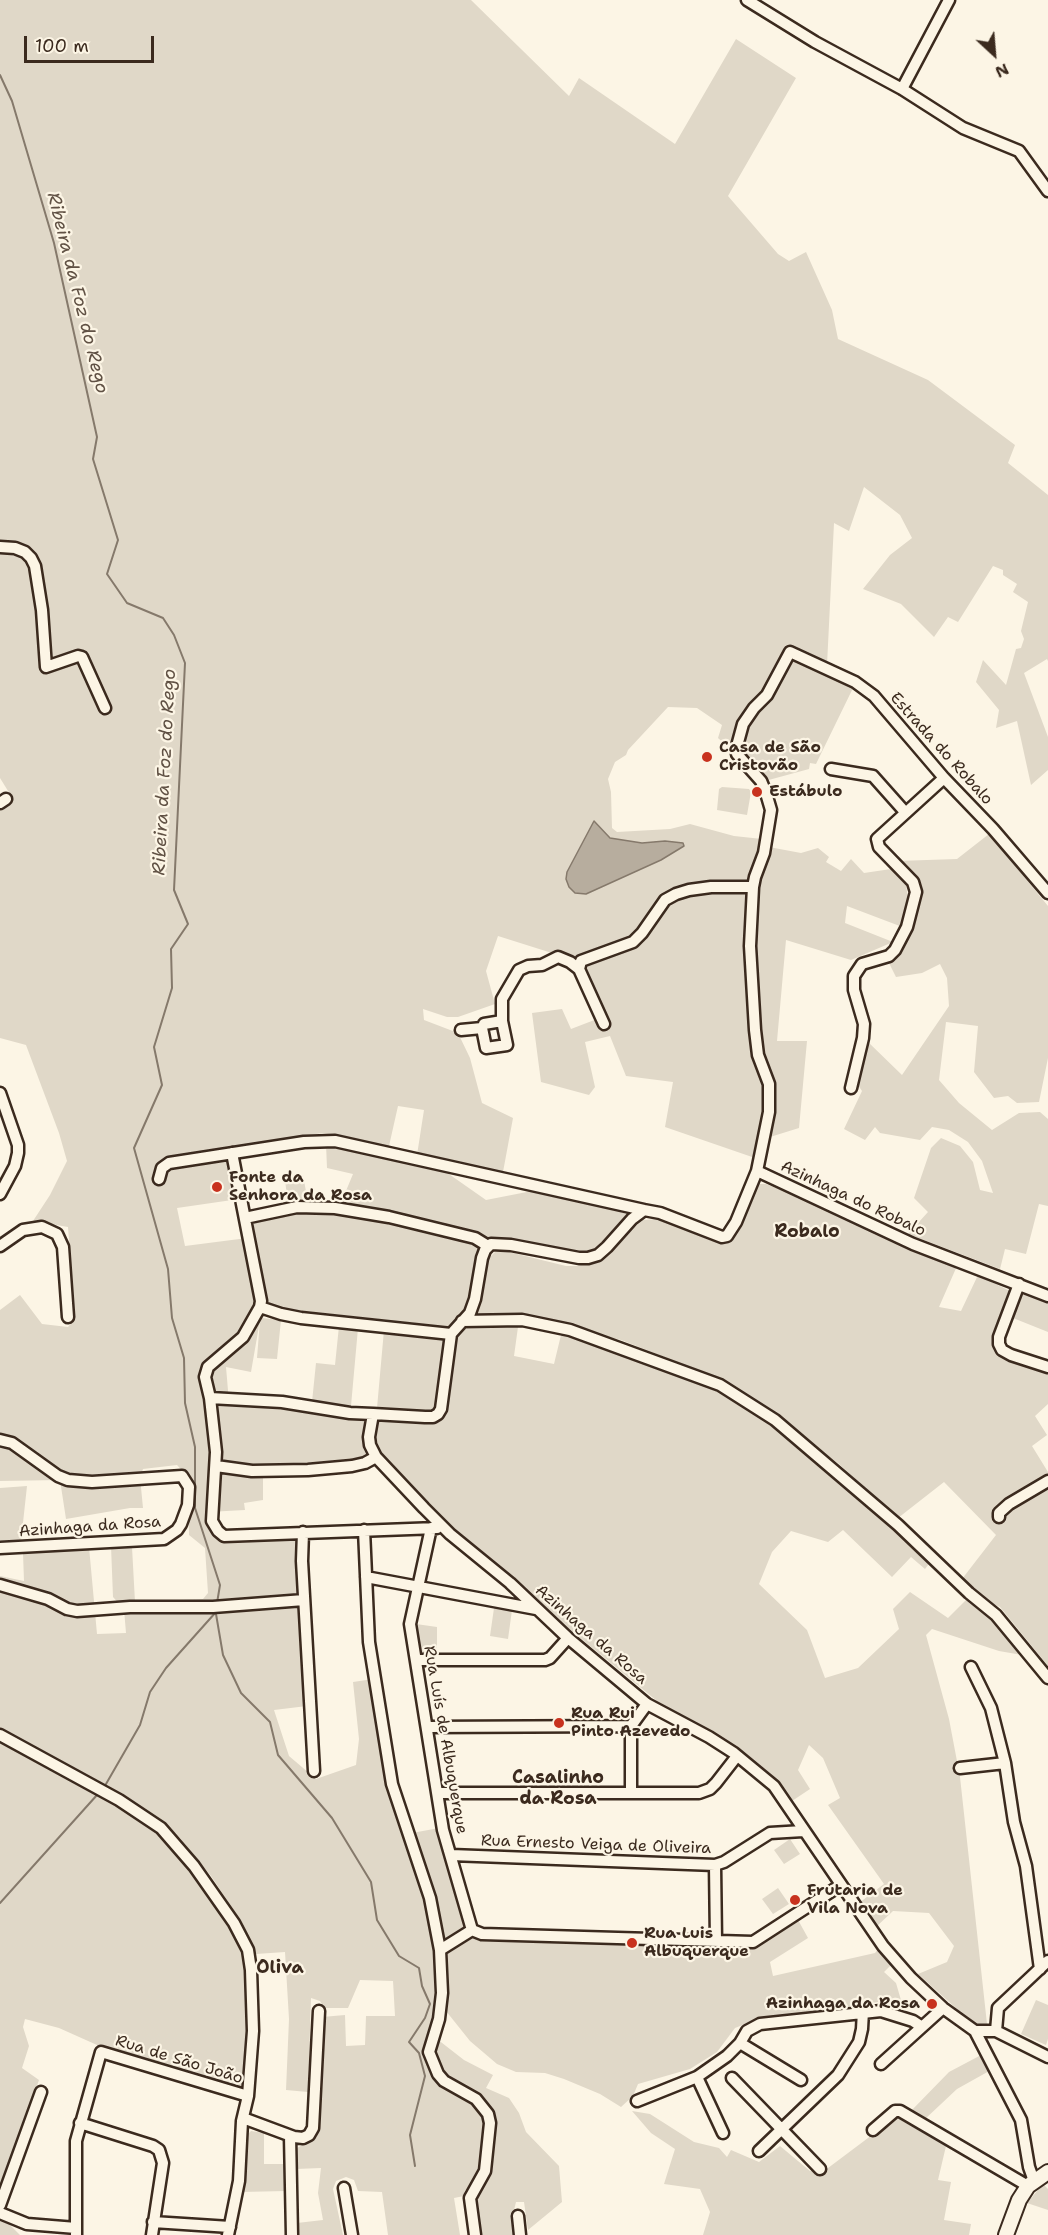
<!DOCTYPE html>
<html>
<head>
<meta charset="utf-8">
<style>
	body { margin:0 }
	#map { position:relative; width:1048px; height:2235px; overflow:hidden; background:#fcf5e5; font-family:"Shantell Sans",sans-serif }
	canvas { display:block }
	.north { position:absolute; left:964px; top:24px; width:60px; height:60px; -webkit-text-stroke:4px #fcf5e5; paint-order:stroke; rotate:154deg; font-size:16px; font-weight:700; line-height:24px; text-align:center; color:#3b2a1e }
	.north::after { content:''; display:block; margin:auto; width:21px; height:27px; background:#3b2a1e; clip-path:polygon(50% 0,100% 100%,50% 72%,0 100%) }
	.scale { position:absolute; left:24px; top:36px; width:130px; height:27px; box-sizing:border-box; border:3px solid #3b2a1e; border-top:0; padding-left:8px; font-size:18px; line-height:21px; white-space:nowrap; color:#3b2a1e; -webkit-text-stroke:4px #fcf5e5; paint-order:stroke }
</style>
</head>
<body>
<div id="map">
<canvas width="1048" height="2235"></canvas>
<div class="north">N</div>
<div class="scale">100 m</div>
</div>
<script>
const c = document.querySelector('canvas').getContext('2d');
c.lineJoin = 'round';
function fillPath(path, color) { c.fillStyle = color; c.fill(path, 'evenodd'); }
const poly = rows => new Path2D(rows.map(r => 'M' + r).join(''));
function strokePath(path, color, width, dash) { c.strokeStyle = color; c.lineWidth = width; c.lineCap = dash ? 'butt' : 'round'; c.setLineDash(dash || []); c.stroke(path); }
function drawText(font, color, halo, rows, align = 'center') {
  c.font = font + ' "Shantell Sans",sans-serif'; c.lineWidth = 4.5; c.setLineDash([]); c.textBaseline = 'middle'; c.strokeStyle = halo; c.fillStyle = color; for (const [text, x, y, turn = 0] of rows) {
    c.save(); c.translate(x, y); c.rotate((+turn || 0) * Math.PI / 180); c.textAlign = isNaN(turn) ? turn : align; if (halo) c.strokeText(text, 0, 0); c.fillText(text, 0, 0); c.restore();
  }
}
fillPath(poly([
	[0,0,471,0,569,96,579,78,675,144,736,39,796,78,728,196,778,254,789,261,806,252,832,310,838,339,928,380,1015,445,1008,463,1048,495,1048,661,1047,659,1024,673,1048,737,1048,770,1031,785,1017,721,996,728,999,710,976,682,983,660,1006,685,1016,649,1021,648,1024,639,1021,631,1028,602,1013,592,1017,584,1003,575,1003,570,993,566,958,622,948,617,934,637,901,604,863,589,890,555,912,538,900,515,864,487,849,531,834,523,827,665,854,686,816,764,810,763,809,769,765,781,718,738,722,725,697,708,668,707,628,750,626,755,615,762,608,779,611,792,612,828,617,832,670,829,690,824,734,836,762,839,750,877,751,1042,764,1087,766,1113,755,1158,665,1127,673,1082,626,1076,610,1036,585,1042,595,1087,589,1095,541,1082,532,1013,562,1009,571,1029,597,1019,574,960,498,936,486,971,495,1004,458,1017,447,1017,423,1009,424,1020,458,1033,470,1058,482,1103,513,1118,503,1172,417,1155,424,1110,398,1106,389,1146,322,1133,229,1149,239,1199,177,1208,185,1246,255,1237,253,1218,289,1212,285,1180,303,1175,309,1208,338,1210,353,1174,327,1168,326,1144,349,1145,446,1172,486,1200,532,1191,576,1198,627,1214,595,1251,570,1255,491,1246,472,1297,458,1322,449,1328,409,1322,406,1333,429,1334,444,1340,439,1406,427,1412,377,1408,384,1330,388,1320,277,1308,262,1318,281,1320,277,1359,257,1358,260,1320,251,1372,226,1367,229,1402,284,1406,326,1414,367,1416,365,1444,379,1463,263,1471,263,1500,244,1503,245,1510,208,1512,208,1526,219,1538,299,1534,307,1706,274,1710,289,1756,316,1779,356,1765,359,1739,353,1682,373,1679,387,1765,412,1833,439,1828,466,1933,479,1941,755,1946,797,1918,808,1938,770,1962,773,1976,875,1953,879,1948,893,1963,884,1972,896,1983,903,2007,887,2008,878,2002,750,2022,735,2028,717,2052,690,2069,638,2084,633,2096,621,2107,600,2094,564,2079,545,2073,516,2072,497,2064,470,2041,446,2011,437,2039,464,2060,493,2075,486,2088,509,2098,519,2113,526,2132,559,2166,562,2202,528,2230,524,2202,516,2202,513,2214,516,2235,481,2235,475,2197,468,2190,465,2190,464,2196,454,2198,460,2235,388,2235,382,2192,358,2191,354,2180,346,2177,336,2181,333,2189,343,2235,297,2235,297,2223,323,2220,318,2193,321,2168,296,2169,297,2148,317,2137,322,2017,345,2015,346,2046,365,2045,366,2016,395,2016,393,1981,360,1980,348,2008,324,2008,320,2001,311,1998,308,2092,286,2090,289,2019,285,1952,256,1954,241,1921,211,1876,180,1838,144,1809,66,1771,0,1732,0,1576,24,1581,23,1553,89,1547,97,1634,126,1633,124,1609,113,1597,111,1546,132,1547,135,1602,203,1599,208,1593,205,1548,189,1535,188,1477,177,1465,143,1469,140,1477,143,1508,130,1508,66,1519,60,1480,0,1481,0,1310,20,1295,42,1324,68,1327,75,1318,68,1227,33,1221,50,1195,67,1161,59,1133,26,1045,0,1038,0,808,13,799,0,778],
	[594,822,610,838,643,843,665,841,567,872],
	[722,787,749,789,751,792,747,815,717,810,719,789],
	[989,834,1048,906,1048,1058,1039,1102,1017,1103,1008,1096,994,1098,974,1072,978,1026,946,1022,939,1080,959,1103,992,1130,1019,1113,1040,1112,1048,1119,1048,1206,1039,1204,1026,1254,1005,1249,1000,1269,908,1234,928,1212,914,1198,931,1148,941,1138,960,1146,973,1162,980,1190,993,1193,982,1161,968,1142,949,1130,932,1127,920,1140,880,1133,875,1127,865,1140,844,1129,862,1091,856,1082,867,1041,902,1075,949,1006,947,978,940,964,922,973,896,977,888,961,902,952,922,892,918,883,897,861,957,859],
	[769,847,801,853,818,848,829,857,826,862,841,871,851,859,864,873,891,869,906,885,908,898,905,928,847,906,845,923,893,942,851,960,786,940,777,1041,807,1041,799,1128,770,1137,774,1083,759,1041,753,948,758,879],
	[755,1184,766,1184,787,1192,957,1266,939,1307,961,1311,978,1275,1010,1291,1048,1301,1048,1332,1003,1314,996,1336,1017,1361,1048,1373,1048,1404,1035,1416,1047,1435,1032,1446,1048,1472,1048,1666,1000,1607,976,1596,962,1579,996,1535,944,1482,898,1518,839,1464,758,1403,703,1372,621,1340,543,1320,475,1314,485,1262,495,1252,509,1252,566,1266,579,1266,601,1256,643,1220,658,1219,712,1241,726,1238],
	[491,1324,518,1327,514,1356,554,1364,561,1335,592,1342,664,1368,745,1404,785,1434,931,1561,925,1569,911,1557,892,1577,843,1530,828,1542,791,1531,772,1552,759,1584,807,1630,825,1678,858,1668,899,1629,893,1609,910,1592,948,1618,969,1597,1000,1624,1022,1655,999,1651,932,1629,926,1635,949,1719,960,1777,987,2024,977,2027,918,1974,947,1962,954,1946,929,1913,893,1911,876,1927,859,1903,884,1884,828,1805,840,1798,823,1758,809,1745,798,1770,810,1789,792,1801,776,1780,746,1754,657,1701,462,1541,398,1474,375,1445,374,1424,379,1418,440,1417,453,1340,466,1327],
	[339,1326,358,1328,351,1406,312,1402,316,1363,335,1365],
	[27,1486,21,1541,0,1543,0,1488],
	[494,1608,512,1610,508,1639,490,1636],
	[416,1624,437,1627,437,1655,421,1653],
	[0,1738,113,1801,166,1838,233,1928,246,1965,248,2031,244,2088,106,2049,59,2028,25,2019,23,2027,29,2046,22,2068,39,2080,0,2187],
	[790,1839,800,1854,784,1864,774,1850],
	[778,1888,789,1904,773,1914,762,1899],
	[1036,2000,1048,2005,1048,2039,1046,2045,1021,2034],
	[983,2054,991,2070,957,2089,924,2120,910,2112,949,2072],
	[632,2111,650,2114,694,2142,719,2148,727,2157,731,2150,759,2162,780,2146,810,2171,824,2171,896,2117,946,2146,938,2180,951,2182,944,2220,971,2224,969,2235,703,2235,710,2212,700,2189,664,2184,675,2149,651,2133],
	[251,2131,264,2133,264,2164,286,2164,286,2191,241,2192,245,2165,246,2136],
	[1043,2184,1048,2189,1048,2210,1027,2203],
	[0,2218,9,2224,20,2235,0,2235]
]), '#e0d8c8');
const water = poly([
	[594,821,610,838,642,843,665,841,683,843,684,846,661,860,586,894,575,893,569,887,566,879,567,872,594,821]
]);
fillPath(water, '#b7ad9e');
strokePath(water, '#85796b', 1.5);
strokePath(poly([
	[0,75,12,101,54,243,97,437,93,459,118,540,107,574,127,603,163,618,174,635,185,663,174,890,188,924,171,949,172,988,154,1047,162,1085,134,1148,168,1269,172,1318,184,1358,185,1403,195,1447,195,1508,220,1585,217,1603],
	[216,1614,223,1655,241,1693,270,1722,278,1755,332,1818,371,1882,377,1920,399,1956,419,1968,422,1986,430,2004,425,2018,409,2042,419,2053,425,2076,410,2135,415,2166],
	[106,1784,140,1725,150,1692,166,1668,216,1612],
	[0,1903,97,1795]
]), '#85796b', 2);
const minor = poly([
	[747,0,815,42,902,89,963,128,1019,151,1048,191],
	[902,89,949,0],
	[0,547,15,548,25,552,31,558,35,566,42,610,46,667,78,656,82,657,105,708],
	[831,769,873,776,905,812],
	[0,803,6,799],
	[502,1021,502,999,519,970,528,966,542,965,558,957,570,962,579,969],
	[604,1024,579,969,581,961,633,942,642,933,665,900,676,894,689,890,711,887,753,887],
	[461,1030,482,1028,486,1048,507,1045,502,1021,484,1024],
	[851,1088,863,1038,864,1024,854,990,854,976,862,964,889,956,895,950,907,927,916,892,913,882,879,847,877,839,944,778],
	[0,1093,18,1145,18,1153,15,1166,0,1194],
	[232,1153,261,1301,260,1307,243,1337,208,1367,205,1377,210,1398,282,1402,350,1413,373,1414],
	[757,1171,913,1244,1048,1296],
	[159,1179,162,1168,169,1163,304,1142,335,1141,644,1210],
	[245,1218,297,1207,335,1208,389,1217,475,1238,488,1246],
	[0,1246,23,1230,42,1227,57,1234,63,1247,68,1317],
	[1019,1284,999,1337,999,1344,1002,1350,1011,1355,1048,1367],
	[260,1307,281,1314,301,1318,451,1334],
	[462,1321,522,1320,570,1330,720,1385,775,1420,898,1525,969,1593,996,1615,1048,1678],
	[210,1398,216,1452,212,1521,218,1531,224,1536,437,1528],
	[0,1440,12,1443,58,1476,68,1480,92,1482,182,1476,189,1487,188,1505,181,1524,177,1530,164,1539,0,1548],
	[216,1466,252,1471,308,1470,352,1466,365,1463,376,1457],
	[999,1517,999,1513,1009,1504,1048,1481],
	[431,1528,410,1624,443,1830,472,1930,482,1934,753,1942,841,1885],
	[364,1530,369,1642,392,1784,430,1898,440,1950],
	[303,1532,302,1561,314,1771],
	[366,1577,536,1609],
	[0,1585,48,1599,67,1609,77,1611,130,1607,213,1607,304,1600],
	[417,1660,545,1660,550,1658,568,1638],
	[971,1667,991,1708,1005,1763,1014,1822,1026,1866,1040,1969],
	[427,1727,631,1726],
	[0,1735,119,1800,161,1828,194,1866,234,1923,248,1950,251,1970,253,2031,248,2096,242,2121,239,2181,228,2235],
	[960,1768,1005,1763],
	[437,1793,699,1793,710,1789,716,1783,737,1756],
	[631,1793,631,1726,647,1704],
	[451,1855,715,1865,724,1862,770,1833,803,1831],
	[715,1865,716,1941],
	[472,1930,440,1950,442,1993,439,2019,429,2052,438,2074,444,2081,476,2099,488,2114,490,2123,485,2171,470,2198,475,2235],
	[975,2031,996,2031,1048,2057],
	[996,2031,998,2008,1048,1961],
	[740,2043,801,2080],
	[881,2064,943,2008],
	[697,2077,723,2133],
	[732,2078,820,2169],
	[637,2101,697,2077,727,2056,740,2043,747,2031,760,2024,881,2011,913,2021,922,2027],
	[243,2118,294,2137,303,2138,309,2135,313,2128,319,2011],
	[80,2123,153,2146,159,2150,163,2163,152,2235],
	[873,2130,895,2111,900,2111,1028,2186],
	[290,2136,292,2235],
	[759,2151,838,2075,859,2042,862,2029,863,2011],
	[1034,2181,1029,2167,1021,2120,975,2031,943,2008,911,1978,883,1946,774,1786,734,1753,709,1737,647,1704,568,1638,510,1583,450,1534,424,1508,376,1457,370,1445,369,1437,373,1414,425,1417,433,1417,438,1414,441,1409,451,1334,470,1313,475,1299,482,1258,485,1250,491,1244,511,1245,579,1258,588,1258,598,1255,607,1247,632,1219,644,1210,660,1213,722,1237,727,1236,736,1222,757,1171,769,1112,769,1084,758,1055,755,1030,750,946,753,887,755,877,764,853,771,810,766,793,761,781,737,754,737,746,743,724,754,708,767,695,790,652,855,682,874,696,944,778,993,829,1048,893],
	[344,2188,352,2235],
	[0,2205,41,2092],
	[0,2213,27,2224,76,2228],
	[518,2216,520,2235],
	[153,2222,230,2227],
	[76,2235,76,2141,101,2052,248,2096]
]);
const major = poly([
	[1006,2235,1019,2200,1028,2186,1048,2172]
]);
strokePath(minor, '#3b2a1e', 15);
strokePath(major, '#3b2a1e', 18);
strokePath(minor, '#fcf5e5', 10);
strokePath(major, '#fcf5e5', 14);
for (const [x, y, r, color] of [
	[707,757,6,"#c8321e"],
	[757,792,6,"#c8321e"],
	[217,1187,6,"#c8321e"],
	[559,1723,6,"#c8321e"],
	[795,1900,6,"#c8321e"],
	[632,1943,6,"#c8321e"],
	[932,2004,6,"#c8321e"]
]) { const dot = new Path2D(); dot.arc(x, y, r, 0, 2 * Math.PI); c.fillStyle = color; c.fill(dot); strokePath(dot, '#fcf5e5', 2); }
drawText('bold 16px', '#3b2a1e', '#fcf5e5', [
	["Casa de São",719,748],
	["Cristovão",719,766],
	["Estábulo",769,792],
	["Fonte da",229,1178],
	["Senhora da Rosa",229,1196],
	["Rua Rui",571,1714],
	["Pinto Azevedo",571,1732],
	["Frutaria de",807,1891],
	["Vila Nova",807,1909],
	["Rua Luis",644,1934],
	["Albuquerque",644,1952],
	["Azinhaga da Rosa",920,2004,"right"]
], 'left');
drawText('16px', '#3b2a1e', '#fcf5e5', [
	["Estrada do Robalo",941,749,48],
	["Azinhaga do Robalo",853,1199,25],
	["Azinhaga da Rosa",90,1527,-4],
	["Azinhaga da Rosa",591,1635,41],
	["Rua Luís de Albuquerque",445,1740,80],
	["Rua Ernesto Veiga de Oliveira",596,1845,2],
	["Rua de São João",179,2060,17]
]);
drawText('italic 18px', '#605144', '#fcf5e5', [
	["Ribeira da Foz do Rego",77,293,76],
	["Ribeira da Foz do Rego",165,772,-87]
]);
drawText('bold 18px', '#3b2a1e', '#fcf5e5', [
	["Robalo",807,1232],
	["Casalinho",558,1778],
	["da Rosa",558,1799],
	["Oliva",280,1968]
]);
</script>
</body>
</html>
